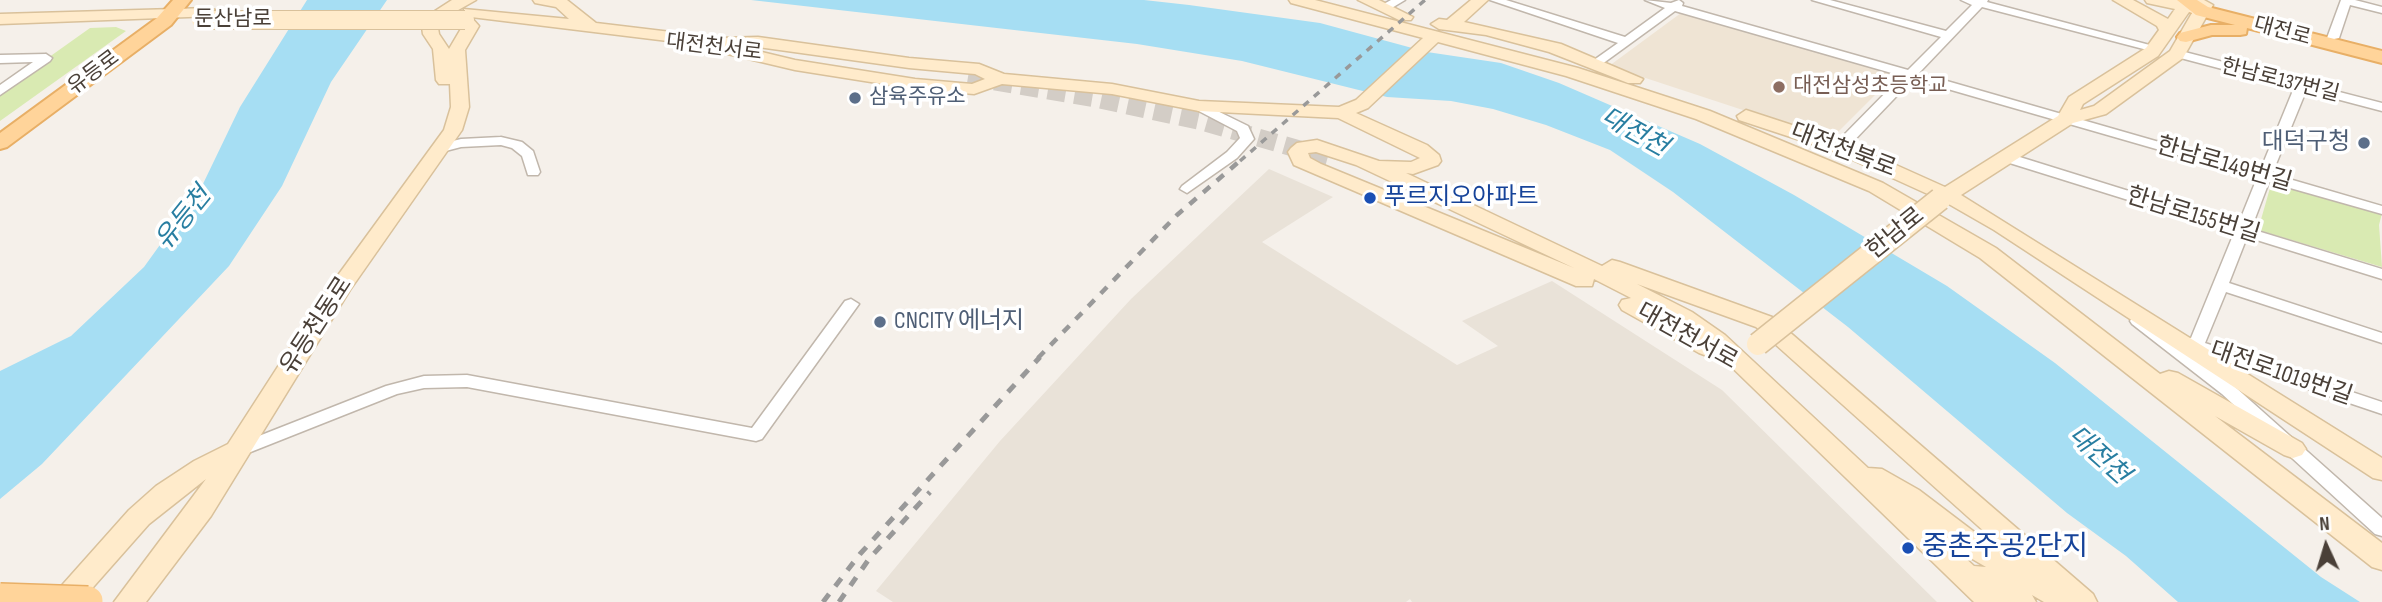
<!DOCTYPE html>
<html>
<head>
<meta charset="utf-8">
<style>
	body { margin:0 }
	#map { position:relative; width:2382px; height:602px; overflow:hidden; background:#f5f0ea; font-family:"Sofia Sans Condensed",sans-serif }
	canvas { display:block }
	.north { position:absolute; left:2291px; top:511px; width:70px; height:70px; -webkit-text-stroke:5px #fff; paint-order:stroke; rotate:356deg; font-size:19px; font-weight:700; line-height:28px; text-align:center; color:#4a4038 }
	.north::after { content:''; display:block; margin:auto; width:24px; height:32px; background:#4a4038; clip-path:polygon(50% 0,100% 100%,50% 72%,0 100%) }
</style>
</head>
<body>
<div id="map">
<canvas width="2382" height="602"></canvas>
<div class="north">N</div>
</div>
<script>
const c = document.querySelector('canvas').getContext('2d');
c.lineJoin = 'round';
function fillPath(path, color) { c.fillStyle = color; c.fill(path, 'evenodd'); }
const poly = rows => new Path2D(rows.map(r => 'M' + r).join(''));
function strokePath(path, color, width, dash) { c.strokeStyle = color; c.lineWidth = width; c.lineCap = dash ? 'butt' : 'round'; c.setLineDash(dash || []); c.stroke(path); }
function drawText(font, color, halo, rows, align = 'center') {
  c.font = font + ' "Sofia Sans Condensed","Noto Sans KR",sans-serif'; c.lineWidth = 7; c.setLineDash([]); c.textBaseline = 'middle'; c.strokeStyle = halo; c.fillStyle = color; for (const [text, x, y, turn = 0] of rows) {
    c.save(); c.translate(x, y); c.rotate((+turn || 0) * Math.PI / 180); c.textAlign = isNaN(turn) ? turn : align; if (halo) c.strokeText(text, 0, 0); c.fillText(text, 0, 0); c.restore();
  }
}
fillPath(poly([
	[1269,169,1333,197,1262,242,1457,365,1498,346,1462,321,1552,281,1722,390,1937,602,1412,602,1410,599,1406,602,893,602,876,591,1000,441,1131,299]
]), '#e9e2d8');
fillPath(poly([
	[1681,13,1896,74,1831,139,1609,66]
]), '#efe4d4');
fillPath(poly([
	[116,27,126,31,0,121,0,92,90,28],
	[2272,181,2382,213,2379,225,2382,267,2258,230]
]), '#d9eab2');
fillPath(poly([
	[307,0,387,0,331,82,282,186,229,266,42,464,0,499,0,371,71,336,144,267,201,188,240,107],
	[751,0,1144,0,1189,5,1320,23,1427,52,1501,63,1559,83,1700,144,1794,195,1947,286,2055,363,2321,577,2360,602,2178,602,2126,556,2067,513,1848,327,1673,192,1610,150,1546,125,1493,109,1451,101,1387,97,1242,61,1137,44]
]), '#a6def3');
strokePath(poly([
	[968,77,1093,98,1200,121,1333,159]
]), '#d3cdc6', 18, [18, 9]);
const street = poly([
	[1391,0,1405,0,1390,9,1382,9,1382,5,1391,0],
	[1490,0,1506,0,1625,37,1665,8,1645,0,1671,3,1679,0,1683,3,1682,6,1908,70,1941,37,1812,0,1830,0,1946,31,1972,5,1961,0,1988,0,1987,2,2161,48,2155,52,1982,7,1919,73,2260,171,2294,88,2173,56,2173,52,2177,50,2382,103,2382,111,2306,91,2272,174,2382,206,2382,214,2269,182,2251,229,2382,269,2382,279,2247,237,2229,283,2382,333,2382,343,2226,292,2205,343,2382,402,2382,414,2183,347,2181,343,2183,339,2191,338,2234,233,2000,160,1998,157,2000,154,2010,154,2238,225,2257,178,1913,79,1845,150,1840,151,1833,147,1835,144,1902,76,1675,11,1598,67,1594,66,1594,60,1618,43,1490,0],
	[2341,0,2355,0,2382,7,2382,13,2350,5,2339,38,2329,40,2327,38,2341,0],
	[46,54,52,58,50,61,0,95,0,85,33,62,0,63,0,55,46,54],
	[1199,102,1248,126,1254,139,1237,158,1187,193,1180,189,1182,186,1227,152,1240,138,1237,131,1195,109,1195,103,1199,102],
	[501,137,522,142,533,151,540,172,538,175,528,175,522,156,512,148,501,145,461,147,438,153,431,149,433,146,461,139,501,137],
	[851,299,859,304,762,439,756,441,467,387,424,388,397,394,243,455,231,455,228,451,231,447,386,386,424,376,467,375,752,428,845,301,851,299],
	[2138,316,2144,318,2234,386,2382,518,2382,536,2375,534,2222,394,2132,324,2130,321,2132,318,2138,316]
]);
const secondary = poly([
	[452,0,476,0,437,22,439,34,449,49,462,27,457,20,464,15,464,9,569,19,556,7,535,3,533,0,567,0,596,23,721,38,758,37,909,58,979,64,1004,74,1112,84,1199,101,1339,107,1356,100,1423,38,1291,3,1289,0,1315,0,1578,68,1710,111,1883,183,1996,248,2160,374,2169,371,2178,373,2302,443,2306,449,2302,455,2293,458,2284,455,2215,416,2382,543,2382,570,2372,567,1980,258,1869,191,1696,119,1566,76,1438,42,1368,108,1356,113,1427,145,1439,155,1441,161,1438,165,1413,174,1406,173,1602,266,1612,260,1620,262,1772,317,2093,594,2097,602,2044,602,2032,595,2036,602,1974,602,1716,352,1707,356,1699,353,1622,310,1619,305,1622,300,1631,298,1594,279,1592,286,1576,286,1294,165,1288,152,1291,148,1297,143,1317,140,1379,161,1411,162,1420,158,1338,118,1199,111,1112,94,1002,84,974,94,915,89,795,70,719,52,717,47,471,17,479,26,465,50,469,107,462,130,350,290,211,516,146,602,114,602,206,479,149,524,80,602,47,602,129,510,156,486,194,461,228,444,328,289,444,130,451,107,450,84,439,84,436,80,433,49,423,34,421,20,452,0],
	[758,47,909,68,975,74,985,79,972,84,915,79,795,60,745,48,758,47],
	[1316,152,1356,165,1574,268,1321,164,1310,158,1308,153,1316,152],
	[1637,284,1756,327,2006,551,1977,534,1919,490,1882,469,1868,468,1725,335,1692,312,1637,284],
	[1951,545,1957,550,1986,567,1974,566,1951,545],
	[1358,0,1379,0,1413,17,1411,20,1399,20,1358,0],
	[1471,0,1488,0,1464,22,1561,44,1643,79,1640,83,1628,83,1549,52,1486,35,1439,29,1431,24,1439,19,1447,20,1471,0],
	[2113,0,2133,0,2168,19,2175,9,2147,3,2145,0,2204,0,2213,5,2183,58,2106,114,2073,123,1961,195,2382,458,2382,480,2373,478,1994,230,1947,203,1933,203,1930,199,1932,196,1833,151,1739,120,1737,116,1746,110,1847,143,1945,187,2058,116,2069,97,2146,48,2159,30,2157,26,2113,0],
	[2189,12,2192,13,2170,51,2094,106,2080,110,2083,104,2158,56,2189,12],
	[209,8,215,10,215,16,0,24,0,14,209,8]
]);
const primary = poly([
	[173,0,191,0,171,25,7,147,0,149,0,133,157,18,173,0],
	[2177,0,2197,0,2208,7,2382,51,2382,63,2247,28,2246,34,2240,35,2212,35,2186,42,2180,41,2177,37,2180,33,2211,25,2235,25,2196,15,2177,0]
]);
strokePath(street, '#c1b7ac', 3);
strokePath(secondary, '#d9c19b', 3);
strokePath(primary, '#e8af66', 4);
fillPath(street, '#fff');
fillPath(secondary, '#ffebcb');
fillPath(primary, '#ffd49a');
strokePath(poly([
	[1240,161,1425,0]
]), '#999', 3.5, [7, 7]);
strokePath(poly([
	[1038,358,1177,215,1242,159]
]), '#999', 4.5, [9, 9]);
strokePath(poly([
	[823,602,860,554,1040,357],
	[839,602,869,559,930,492]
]), '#999', 5, [10, 10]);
const secondaryBridgeFar1 = poly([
	[201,20,465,20]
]);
const secondaryBridge = poly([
	[1758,344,1940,199]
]);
const primaryBridge = poly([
	[0,598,88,601]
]);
strokePath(secondaryBridgeFar1, '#d9c19b', 20, []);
strokePath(secondaryBridge, '#d9c19b', 25, []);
strokePath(primaryBridge, '#e8af66', 32, []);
strokePath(secondaryBridgeFar1, '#ffebcb', 18);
strokePath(secondaryBridge, '#ffebcb', 22);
strokePath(primaryBridge, '#ffd49a', 29);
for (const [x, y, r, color] of [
	[1779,87,7,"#8d6e63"],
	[855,98,7,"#5c6f8a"],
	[2364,143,7,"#5c6f8a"],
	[1370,198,7,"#1a4fb4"],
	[880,322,7,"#5c6f8a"],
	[1908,548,7,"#1a4fb4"]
]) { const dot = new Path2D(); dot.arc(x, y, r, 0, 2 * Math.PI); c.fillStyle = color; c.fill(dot); strokePath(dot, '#fff', 2.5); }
drawText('21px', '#4a4038', '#fff', [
	["둔산남로",233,20],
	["대전로",2282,32,15],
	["대전천서로",714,48,7],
	["유등로",94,73,-37],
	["한남로137번길",2280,81,14]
]);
drawText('21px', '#785e54', '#fff', [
	["대전삼성초등학교",1793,87]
], 'left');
drawText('21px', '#4e5e75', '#fff', [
	["삼육주유소",869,98]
], 'left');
drawText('24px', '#4e5e75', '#fff', [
	["대덕구청",2350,143],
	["CNCITY 에너지",894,322,"left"]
], 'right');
drawText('24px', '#4a4038', '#fff', [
	["대전천북로",1843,151,21],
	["한남로149번길",2224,165,16],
	["한남로155번길",2193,216,17],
	["한남로",1896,234,-39],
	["유등천동로",317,326,-57],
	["대전천서로",1687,337,29],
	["대전로1019번길",2281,374,19]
]);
drawText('24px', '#164399', '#fff', [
	["푸르지오아파트",1384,198]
], 'left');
drawText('italic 26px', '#287ea1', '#fff', [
	["대전천",1634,133,29],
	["유등천",184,219,-51],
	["대전천",2098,456,42]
]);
drawText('28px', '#164399', '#fff', [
	["중촌주공2단지",1922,548]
], 'left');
</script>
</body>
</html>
